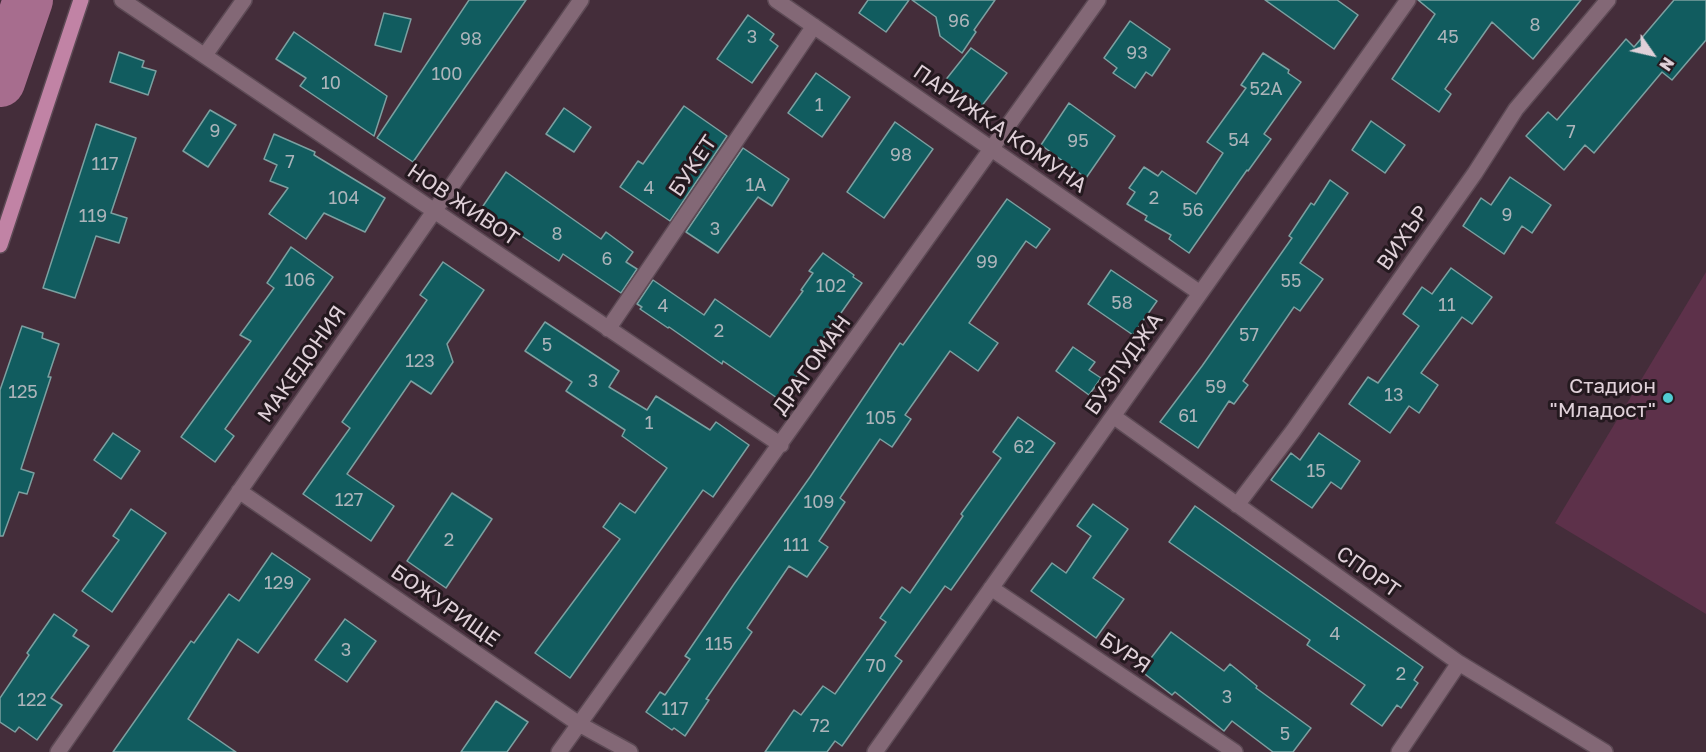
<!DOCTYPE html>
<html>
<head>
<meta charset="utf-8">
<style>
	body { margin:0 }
	#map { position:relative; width:1706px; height:752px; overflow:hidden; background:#442d3a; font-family:"Golos Text",sans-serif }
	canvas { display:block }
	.north { position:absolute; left:1622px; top:24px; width:60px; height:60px; -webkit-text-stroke:4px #24191f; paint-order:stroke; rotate:124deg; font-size:16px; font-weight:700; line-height:24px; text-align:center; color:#e0d1d9 }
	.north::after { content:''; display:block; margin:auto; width:21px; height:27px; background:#e0d1d9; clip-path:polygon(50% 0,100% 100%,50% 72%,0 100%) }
</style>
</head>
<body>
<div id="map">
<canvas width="1706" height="752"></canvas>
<div class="north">N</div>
</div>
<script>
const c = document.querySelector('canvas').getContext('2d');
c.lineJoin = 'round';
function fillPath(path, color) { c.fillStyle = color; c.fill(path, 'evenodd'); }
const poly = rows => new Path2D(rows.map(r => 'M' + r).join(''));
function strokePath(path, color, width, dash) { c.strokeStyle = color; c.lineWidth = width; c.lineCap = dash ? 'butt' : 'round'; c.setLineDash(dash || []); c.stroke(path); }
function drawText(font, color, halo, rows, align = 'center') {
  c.font = font + ' "Golos Text",sans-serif'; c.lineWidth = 6; c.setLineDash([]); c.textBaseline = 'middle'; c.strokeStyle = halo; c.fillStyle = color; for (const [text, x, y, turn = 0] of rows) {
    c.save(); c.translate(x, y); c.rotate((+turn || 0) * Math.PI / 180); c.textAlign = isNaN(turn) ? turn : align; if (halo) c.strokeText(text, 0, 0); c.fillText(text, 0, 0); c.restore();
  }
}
fillPath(poly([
	[1706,272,1706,614,1555,523]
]), '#5d314a');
strokePath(poly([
	[0,82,28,0]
]), '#a76d8e', 50);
const building = poly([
	[469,0,526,0,413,162,377,138,469,0],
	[868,0,909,0,886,32,859,13,868,0],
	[912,0,995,0,974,30,976,32,962,53,940,36,936,17,912,0],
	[1265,0,1337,0,1358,15,1334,49,1265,0],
	[1418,0,1581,0,1533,59,1492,22,1445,89,1451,94,1439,112,1392,79,1435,14,1418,0],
	[1674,0,1706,0,1706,40,1672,80,1662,72,1594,153,1585,145,1564,170,1526,136,1548,112,1557,120,1626,39,1634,47,1674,0],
	[384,13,411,19,401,52,375,45,384,13],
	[748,15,774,34,770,40,778,46,752,83,717,59,748,15],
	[1130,21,1170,49,1152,76,1146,72,1135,88,1113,73,1117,68,1104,58,1130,21],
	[294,32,387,96,374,136,300,86,306,78,276,59,294,32],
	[971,48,1007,73,981,107,944,82,971,48],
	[119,52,144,61,142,67,156,71,148,95,110,82,119,52],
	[1263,53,1289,70,1288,73,1301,82,1264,134,1271,139,1248,171,1247,170,1189,253,1169,239,1171,235,1145,220,1147,216,1127,204,1135,192,1129,188,1144,167,1158,176,1162,171,1196,194,1223,153,1207,142,1246,88,1241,85,1263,53],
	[816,73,850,97,822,137,788,113,816,73],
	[1069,103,1115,136,1086,178,1041,145,1069,103],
	[684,106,727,136,670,221,620,187,638,161,643,164,684,106],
	[564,108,591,127,574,152,546,134,564,108],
	[210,110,236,125,208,167,183,151,210,110],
	[1371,121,1405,145,1385,173,1352,150,1371,121],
	[895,122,933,149,884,218,847,192,895,122],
	[96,124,136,138,111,213,127,218,119,243,96,236,75,298,43,288,96,124],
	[274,134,315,152,314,155,385,198,365,232,324,213,306,239,269,214,288,188,270,181,277,165,264,159,274,134],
	[743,148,789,179,772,206,758,197,718,253,686,232,743,148],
	[506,172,601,239,606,232,633,252,626,262,637,269,621,293,563,254,559,261,481,209,506,172],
	[1510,177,1551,205,1532,233,1522,226,1504,254,1463,226,1481,198,1491,205,1510,177],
	[1330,180,1348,193,1300,263,1323,279,1300,311,1294,307,1243,381,1248,385,1234,404,1229,401,1198,448,1160,422,1202,366,1292,238,1289,236,1311,203,1314,205,1330,180],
	[1007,199,1050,229,1036,248,1026,241,969,323,998,343,978,371,950,351,905,415,911,419,892,447,880,439,840,498,845,502,819,541,828,547,807,577,789,566,747,628,752,632,706,699,709,700,685,736,674,728,672,730,646,712,660,692,665,695,690,659,685,656,734,584,810,477,900,343,903,345,1007,199],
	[291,247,333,277,225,429,234,436,215,462,181,437,251,341,240,335,274,288,267,283,291,247],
	[823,253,854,275,853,277,862,283,780,400,723,361,722,364,669,327,668,328,640,309,642,307,637,304,653,280,704,315,715,299,770,337,803,291,801,290,813,273,809,271,823,253],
	[443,262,484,290,447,344,453,362,431,394,411,381,347,474,394,506,371,541,303,494,350,428,342,422,427,300,420,295,443,262],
	[1451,268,1492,297,1472,324,1462,317,1421,373,1438,385,1419,413,1409,406,1390,433,1349,404,1368,377,1378,383,1419,326,1403,314,1422,287,1432,294,1451,268],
	[1111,270,1157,301,1133,335,1088,304,1111,270],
	[545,322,619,371,609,387,647,410,656,396,710,430,716,422,749,445,713,497,703,490,570,678,535,653,620,539,603,527,620,503,635,513,667,468,622,436,625,430,566,391,572,382,525,351,545,322],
	[22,326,43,333,42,338,59,344,48,377,51,377,21,469,34,473,27,494,19,492,3,536,0,536,0,390,22,326],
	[1073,347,1095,362,1089,370,1101,378,1089,395,1056,371,1073,347],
	[1018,417,1055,443,951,590,945,586,895,656,902,661,842,746,835,741,827,752,765,752,794,710,801,715,823,686,835,694,886,622,880,618,902,587,910,593,963,516,961,514,1001,458,993,452,1018,417],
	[113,433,140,451,121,479,94,460,113,433],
	[1319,433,1360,461,1341,489,1331,482,1312,508,1271,480,1291,453,1300,460,1319,433],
	[452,493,492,519,446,588,407,561,452,493],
	[1093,504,1128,529,1093,578,1124,599,1096,638,1031,591,1052,563,1066,573,1091,536,1077,526,1093,504],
	[1195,506,1423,667,1414,680,1418,683,1401,708,1397,705,1382,726,1351,704,1365,685,1307,645,1310,640,1169,542,1195,506],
	[131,509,166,533,112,612,82,591,119,540,113,536,131,509],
	[272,553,310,579,258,653,238,639,188,719,236,752,113,752,191,641,194,643,229,594,239,601,272,553],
	[54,614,77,630,73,636,89,646,51,698,62,705,37,740,19,727,15,732,0,722,0,698,29,655,27,653,54,614],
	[345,619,376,641,347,682,315,660,345,619],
	[1171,632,1224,671,1230,664,1257,686,1256,688,1311,728,1293,752,1273,752,1232,721,1224,731,1175,692,1172,695,1141,671,1171,632],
	[496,701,528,722,507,752,461,752,496,701]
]);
fillPath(building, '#115c5f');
strokePath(building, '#7ca0a1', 1.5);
const minor = poly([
	[122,0,781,445],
	[776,0,1200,293],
	[205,55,244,0],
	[608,329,814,26],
	[1113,416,1459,663,1605,752],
	[239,491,579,724,630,752],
	[1237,505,1293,431,1475,173,1516,109,1608,0],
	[991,588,1235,752],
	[58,752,581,0],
	[559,752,1098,0],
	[875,752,1408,0],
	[1399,752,1459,663]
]);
const major = poly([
	[0,245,81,0]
]);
strokePath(minor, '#5d4a55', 18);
strokePath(major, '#5d4a55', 18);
strokePath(minor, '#836876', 15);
strokePath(major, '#c183a5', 15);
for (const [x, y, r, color] of [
	[1668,398,6,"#51ccd2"]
]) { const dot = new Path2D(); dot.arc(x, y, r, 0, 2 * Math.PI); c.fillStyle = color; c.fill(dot); strokePath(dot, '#24191f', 2); }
drawText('18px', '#acb4ba', null, [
	["96",959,21],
	["8",1535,25],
	["3",752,37],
	["45",1448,37],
	["98",471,39],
	["93",1137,53],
	["100",447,74],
	["10",331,83],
	["52А",1266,89],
	["1",819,105],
	["9",215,131],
	["7",1571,132],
	["54",1239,140],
	["95",1078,141],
	["98",901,155],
	["7",290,162],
	["117",105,164],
	["1А",756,185],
	["4",649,188],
	["104",344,198],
	["2",1154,198],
	["56",1193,210],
	["9",1507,215],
	["119",93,216],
	["3",715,229],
	["8",557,234],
	["6",607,259],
	["99",987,262],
	["106",300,280],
	["55",1291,281],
	["102",831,286],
	["58",1122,303],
	["11",1447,305],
	["4",663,306],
	["2",719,331],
	["57",1249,335],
	["5",547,345],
	["123",420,361],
	["3",593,381],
	["59",1216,387],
	["125",23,392],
	["13",1394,395],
	["61",1188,416],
	["105",881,418],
	["1",649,423],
	["62",1024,447],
	["15",1316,471],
	["127",349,500],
	["109",819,502],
	["2",449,540],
	["111",796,545],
	["129",279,583],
	["4",1335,634],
	["115",719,644],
	["3",346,650],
	["70",876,666],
	["2",1401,674],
	["3",1227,697],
	["122",32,700],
	["117",675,709],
	["72",820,726],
	["5",1285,734]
]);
drawText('21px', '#e0d1d9', '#24191f', [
	["ПАРИЖКА КОМУНА",1000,129,35],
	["БУКЕТ",693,166,-56],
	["НОВ ЖИВОТ",463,205,34],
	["ВИХЪР",1403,238,-55],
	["МАКЕДОНИЯ",302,364,-55],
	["БУЗЛУДЖА",1124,364,-55],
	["ДРАГОМАН",812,365,-54],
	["СПОРТ",1368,572,35],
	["БОЖУРИЩЕ",445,606,35],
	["БУРЯ",1125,653,34]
]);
drawText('21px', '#e0d1d9', '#24191f', [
	["Стадион",1656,386],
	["\"Младост\"",1656,410]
], 'right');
</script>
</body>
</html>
